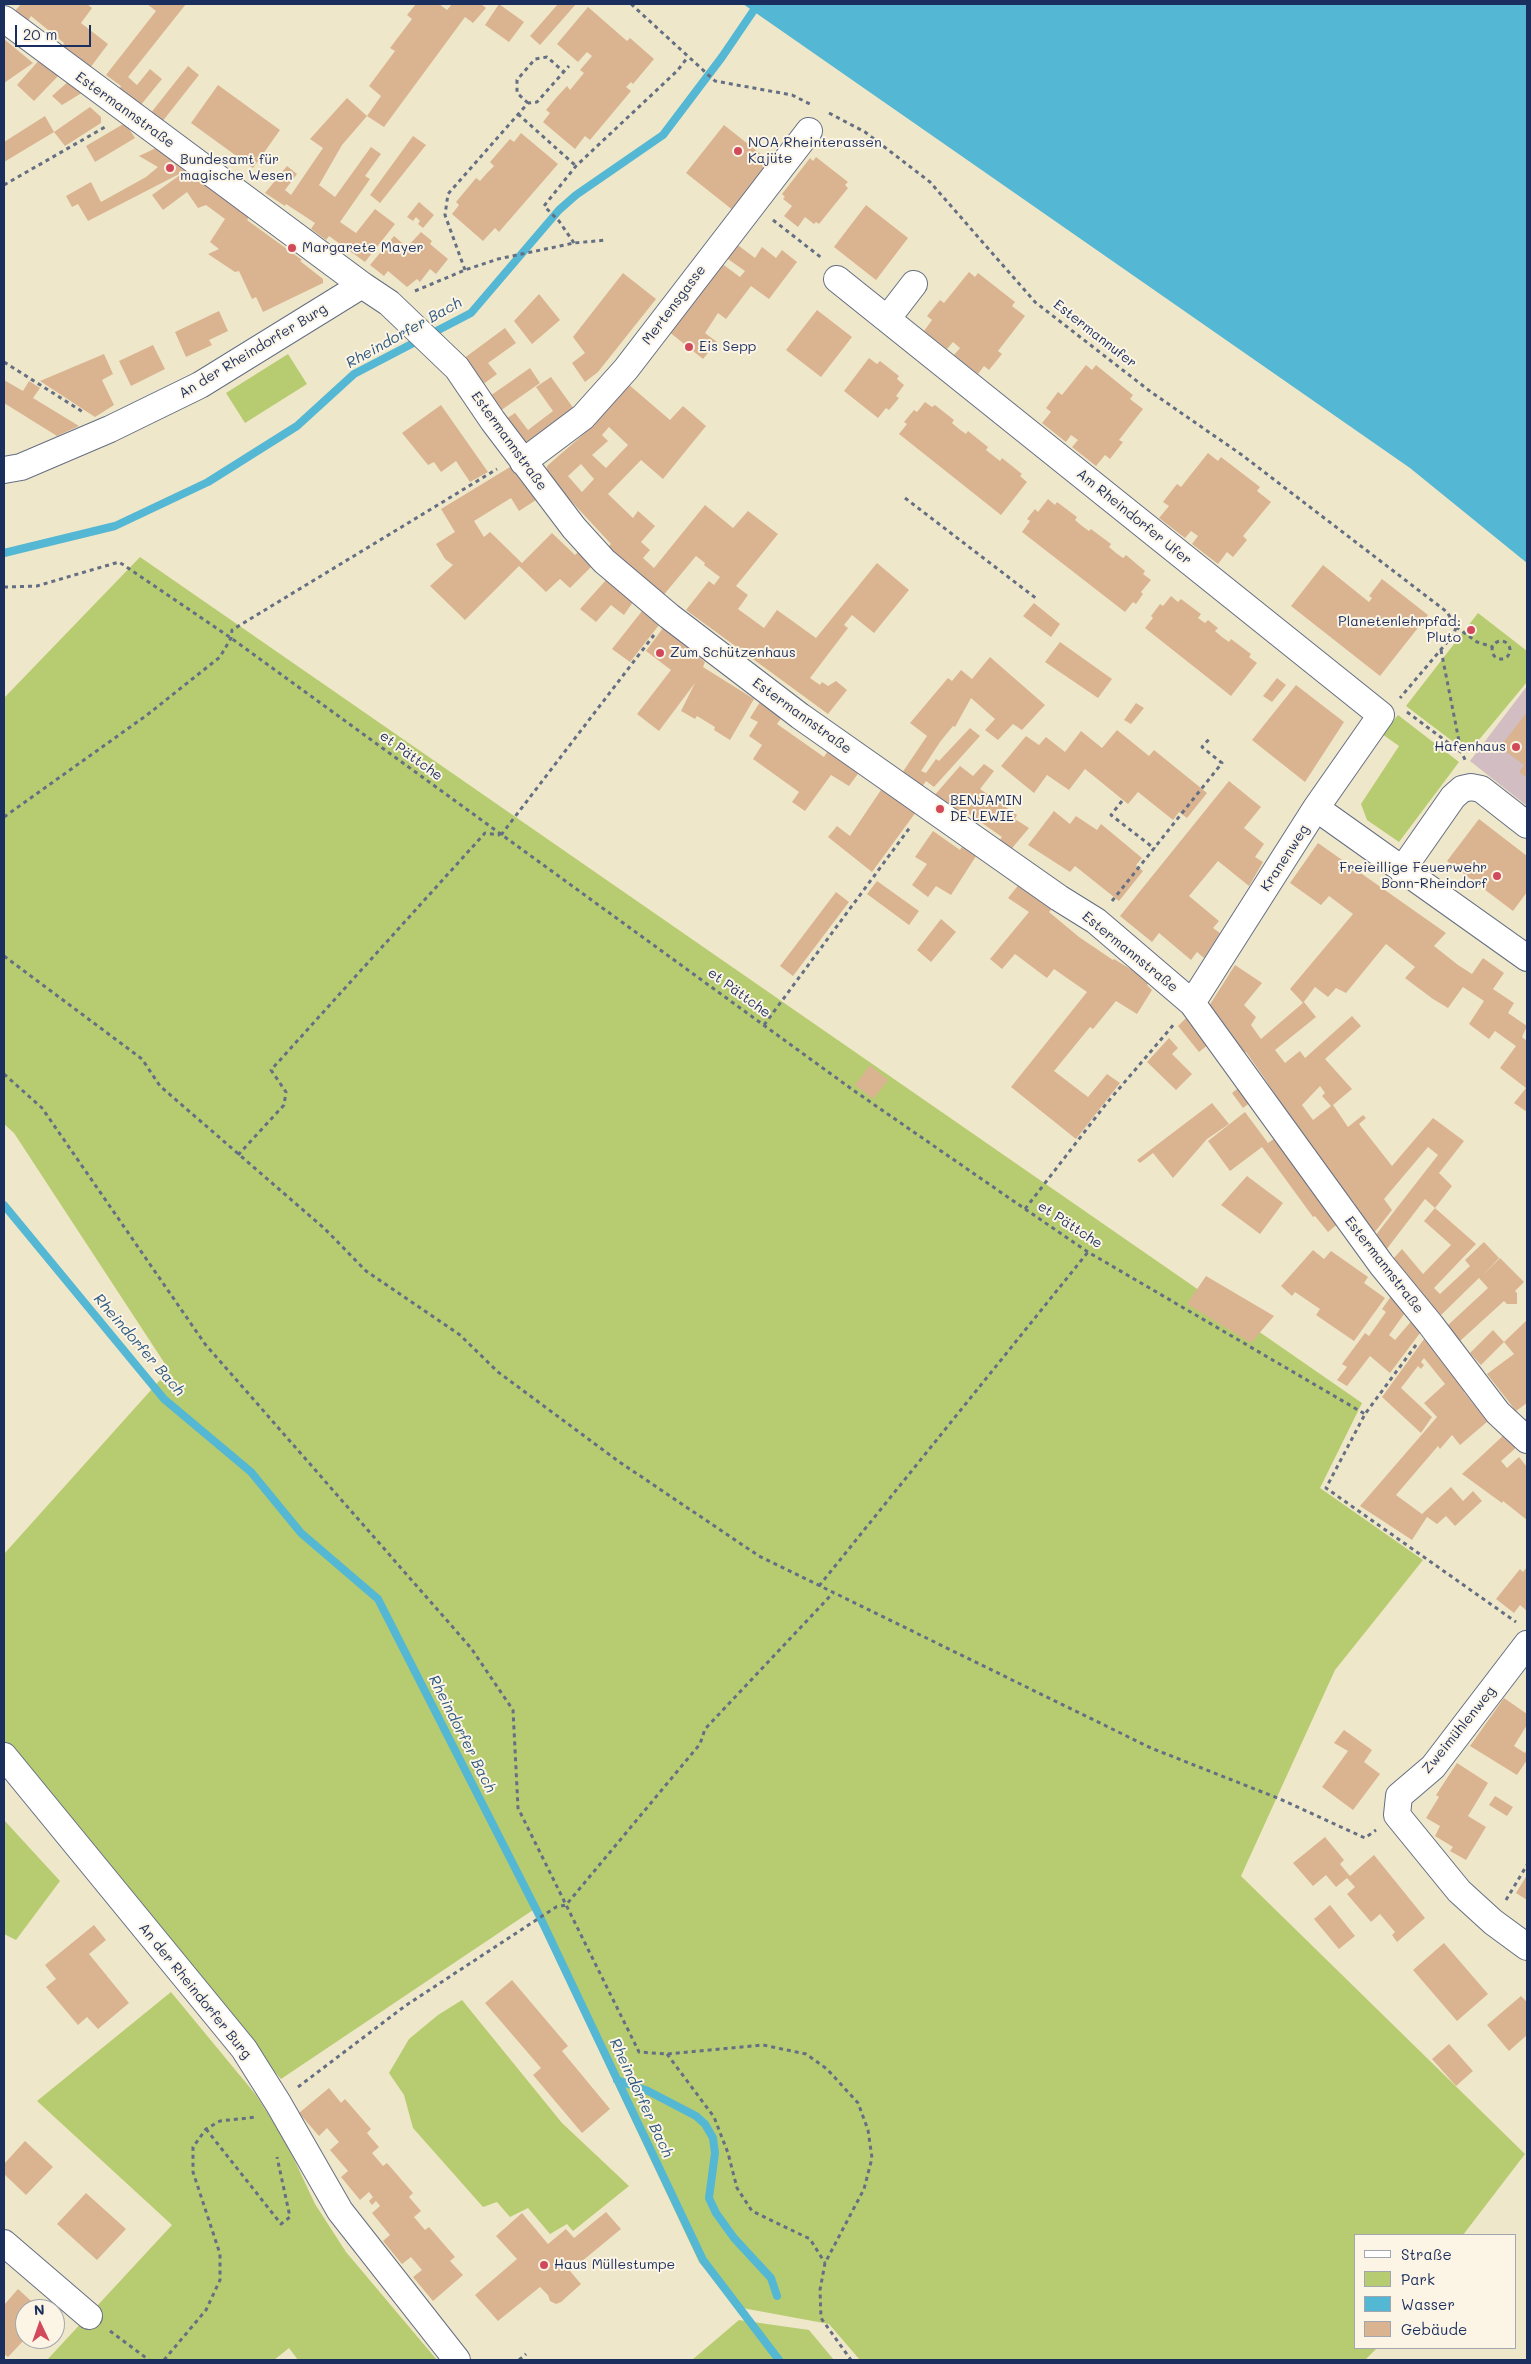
<!DOCTYPE html>
<html>
<head>
<meta charset="utf-8">
<style>
	body { margin:0 }
	#map { position:relative; width:1531px; height:2364px; overflow:hidden; background:#efe7c9; font-family:Mali,sans-serif }
	canvas { display:block }
	.frame { position:absolute; inset:0; border:5px solid #1b2f5e; pointer-events:none }
	.legend { position:absolute; left:1354px; top:2234px; width:162px; height:115px; box-sizing:border-box; background:#fcf5e5; border:1px solid #a2a6af; margin:0; padding:6px 9px; list-style:none; font-size:15px; color:#1b2f5e }
	.legend li { display:flex; align-items:center; gap:10px; height:25px }
	.legend b { width:25px; border:1px solid #a2a6af }
	.north { position:absolute; left:15px; top:2299px; width:50px; height:50px; box-sizing:border-box; background:#fcf5e5; border:1px solid #a2a6af; border-radius:50%; rotate:357deg; font-size:14px; font-weight:700; line-height:20px; text-align:center; color:#1b2f5e }
	.north::after { content:''; display:block; margin:auto; width:18px; height:22px; background:#d1495b; clip-path:polygon(50% 0,100% 100%,50% 72%,0 100%) }
	.scale { position:absolute; left:15px; top:25px; width:76px; height:22px; box-sizing:border-box; border:2px solid #1b2f5e; border-top:0; padding-left:6px; font-size:15px; line-height:18px; white-space:nowrap; color:#1b2f5e; -webkit-text-stroke:4px #fcf5e5; paint-order:stroke }
</style>
</head>
<body>
<div id="map">
<canvas width="1531" height="2364"></canvas>
<div class="frame"></div>
<ul class="legend">
<li><b style="height:6px;background:#fff"></b>Straße</li>
<li><b style="height:14px;background:#b7cc70"></b>Park</li>
<li><b style="height:14px;background:#54b7d3"></b>Wasser</li>
<li><b style="height:14px;background:#dab491"></b>Gebäude</li>
</ul>
<div class="north">N</div>
<div class="scale">20 m</div>
</div>
<script>
const c = document.querySelector('canvas').getContext('2d');
c.lineJoin = 'round';
function fillPath(path, color) { c.fillStyle = color; c.fill(path, 'evenodd'); }
const poly = rows => new Path2D(rows.map(r => 'M' + r).join(''));
function strokePath(path, color, width, dash) { c.strokeStyle = color; c.lineWidth = width; c.lineCap = dash ? 'butt' : 'round'; c.setLineDash(dash || []); c.stroke(path); }
function drawText(font, color, halo, rows, align = 'center') {
  c.font = font + ' Mali,sans-serif'; c.lineWidth = 4; c.setLineDash([]); c.textBaseline = 'middle'; c.strokeStyle = halo; c.fillStyle = color; for (const [text, x, y, turn = 0] of rows) {
    c.save(); c.translate(x, y); c.rotate((+turn || 0) * Math.PI / 180); c.textAlign = isNaN(turn) ? turn : align; if (halo) c.strokeText(text, 0, 0); c.fillText(text, 0, 0); c.restore();
  }
}
fillPath(poly([
	[1527,686,1527,806,1470,761]
]), '#d2bec2');
fillPath(poly([
	[288,354,307,384,245,423,226,393],
	[140,557,1362,1403,1320,1488,1423,1560,1335,1670,1241,1876,1525,2154,1463,2235,1355,2235,1355,2348,1377,2348,1365,2360,860,2360,829,2324,737,2307,699,2262,533,1910,281,2079,4,1752,4,1554,169,1370,14,1133,4,1124,4,698],
	[1478,613,1527,651,1527,682,1468,753,1406,706],
	[1398,715,1459,762,1399,842,1367,820,1361,804,1399,746,1382,734],
	[4,1820,60,1881,16,1940,4,1934],
	[171,1992,256,2095,285,2140,315,2204,346,2252,437,2360,298,2360,289,2348,274,2360,47,2360,172,2225,37,2101],
	[462,2000,562,2123,629,2186,573,2231,567,2224,550,2234,528,2208,510,2217,497,2202,483,2207,413,2128,404,2095,389,2073,409,2039,438,2015],
	[739,2320,809,2330,834,2360,692,2360]
]), '#b7cc70');
fillPath(poly([
	[743,4,1527,4,1527,563,1410,468]
]), '#54b7d3');
strokePath(poly([
	[4,553,115,526,208,482,297,426,354,374,471,313,559,210,576,195,663,135,722,57,758,4],
	[4,1205,164,1399,251,1472,301,1533,378,1599,539,1915,703,2260,779,2360],
	[617,2080,648,2091,696,2116,705,2124,713,2138,715,2153,709,2198,716,2213,734,2238,771,2278,777,2296]
]), '#54b7d3', 8);
fillPath(poly([
	[21,4,87,4,92,8,81,23,108,44,90,68,62,47,64,43,31,16,28,21,15,11],
	[147,4,186,4,128,77,137,85,150,69,162,79,140,106,119,90,121,86,106,75,156,11],
	[416,4,439,4,447,10,452,4,481,4,486,8,473,23,465,17,384,127,367,116,381,96,369,86,395,51,390,48,412,19,407,15],
	[499,4,524,22,509,42,485,25],
	[558,4,576,4,540,45,530,36],
	[588,7,627,41,630,38,654,59,633,84,631,82,626,87,631,91,590,140,585,136,575,149,543,122,550,113,546,110,556,98,567,86,570,90,584,73,580,70,592,56,587,52,578,62,557,44],
	[4,39,33,63,4,83],
	[41,58,59,75,34,101,17,85],
	[188,66,199,75,162,122,150,114],
	[70,80,85,91,62,105,52,96],
	[218,85,280,130,253,168,191,123],
	[347,98,367,116,342,145,319,185,335,197,371,147,381,154,365,176,370,179,340,222,356,233,375,209,395,224,365,262,329,236,326,240,311,229,315,223,286,204,285,206,265,193,287,166,297,174,285,190,291,195,323,148,310,139],
	[90,107,101,117,101,123,65,146,54,132],
	[45,116,54,132,4,162,4,142],
	[125,123,135,138,95,162,86,146],
	[724,125,772,163,734,211,686,173],
	[521,133,558,164,499,232,495,228,483,241,452,214,459,205,456,202,476,178,480,181,487,173,494,166,490,162,510,139,514,142],
	[413,136,426,145,380,203,370,195],
	[156,148,187,170,88,221,78,204,72,207,66,196,91,182,101,202,146,177,158,167,139,156],
	[816,157,848,182,845,185,848,188,819,224,816,222,814,224,805,217,798,227,784,216,792,206,783,199,785,197,782,194,810,158,813,161],
	[187,170,249,217,247,220,302,260,300,261,323,279,323,283,263,312,256,297,252,299,239,271,235,272,208,254,219,249,210,242,225,219,206,205,198,208,187,192,163,210,152,195],
	[419,202,434,215,423,228,418,224,420,221,416,217,413,221,407,217],
	[866,205,908,238,876,280,834,247],
	[421,232,432,241,430,244,448,259,436,274,430,269,420,282,417,279,407,287,388,271,384,276,370,265,394,236,407,247],
	[735,243,755,258,762,247,776,258,782,250,797,262,769,299,751,286,726,319,718,313,705,333,717,342,703,359,668,331,721,263,740,277,745,271,725,257],
	[969,272,975,277,978,273,1015,302,1012,306,1025,316,998,351,1002,354,989,370,984,366,978,374,954,355,960,348,953,342,947,349,924,331,932,320,927,316,940,300,944,303],
	[623,273,656,299,598,372,585,382,572,363,585,353,573,337],
	[539,294,560,320,532,344,514,321],
	[817,310,852,337,821,377,786,350],
	[219,311,228,331,209,340,212,345,186,357,175,332],
	[505,328,516,343,488,363,497,374,482,385,463,359],
	[153,345,165,369,131,386,119,361],
	[104,354,113,374,102,380,114,405,95,417,40,381],
	[869,358,877,364,880,361,899,376,897,379,904,385,896,396,899,398,889,410,886,408,878,418,844,391],
	[1086,365,1092,370,1096,365,1133,395,1130,399,1143,409,1119,440,1123,442,1110,459,1105,455,1096,466,1072,447,1078,440,1071,435,1066,442,1042,423,1051,412,1046,408,1058,392,1062,395],
	[530,368,540,383,500,411,490,396],
	[551,377,574,409,522,449,503,421,515,413,528,430,553,411,536,387],
	[4,380,23,391,29,381,40,388,33,398,79,426,57,436,4,403],
	[628,384,670,420,683,406,706,426,663,479,641,460,608,494,633,518,638,511,655,526,641,542,650,550,643,558,654,568,705,505,733,528,748,511,778,534,736,586,748,595,738,609,764,628,777,610,816,638,877,563,909,590,874,633,852,615,844,625,848,628,810,678,820,685,822,682,828,686,836,681,847,690,828,714,686,610,709,581,714,585,720,577,704,565,705,563,696,556,662,597,607,548,611,544,546,474,547,466,593,426],
	[609,427,628,445,606,468,592,455,608,441,602,435],
	[581,464,594,479,582,492,568,476],
	[925,402,932,407,935,405,954,420,952,423,959,429,966,434,968,431,988,447,986,450,1000,461,1002,458,1022,474,1020,476,1027,482,1001,515,899,434,907,424,904,422,914,410,917,412],
	[441,405,488,472,470,482,456,461,441,472,434,462,428,465,402,433],
	[1208,453,1218,461,1221,457,1260,487,1257,491,1271,502,1243,536,1247,540,1233,557,1227,552,1218,564,1192,544,1198,536,1191,531,1185,538,1159,518,1169,506,1163,502,1177,484,1181,487],
	[510,467,536,500,519,511,511,498,474,521,484,537,490,532,522,563,552,533,575,555,579,551,593,565,570,588,560,579,546,592,519,566,465,620,430,586,453,565,445,559,436,544,455,532,441,509],
	[1048,499,1055,505,1057,502,1077,517,1075,520,1082,526,1089,531,1091,529,1111,544,1109,547,1116,553,1123,558,1126,555,1145,571,1143,574,1151,580,1141,592,1143,594,1136,604,1133,602,1125,612,1022,532,1030,521,1027,519,1035,509,1038,512],
	[1323,565,1369,602,1372,598,1369,596,1382,579,1428,615,1380,676,1291,606],
	[606,580,633,602,624,615,611,605,596,622,580,609],
	[1171,596,1178,602,1181,599,1201,614,1198,618,1205,623,1208,620,1218,628,1215,631,1222,637,1229,642,1231,639,1251,654,1249,657,1257,663,1231,696,1145,628,1153,618,1151,616,1160,604,1163,606],
	[1034,603,1060,624,1051,637,1023,616],
	[642,611,659,625,630,662,612,649],
	[663,628,705,662,703,667,754,699,730,740,714,730,715,727,697,716,695,719,681,711,695,683,659,731,637,714,671,670,646,651],
	[1060,642,1112,679,1098,698,1045,662],
	[990,657,1045,705,1022,730,1013,724,998,740,985,730,995,719,971,698,955,727,953,726,940,742,921,771,926,773,936,759,939,761,970,728,980,736,934,787,926,781,922,787,902,773,927,736,910,723,948,678,952,681,961,670,972,679],
	[1277,678,1286,685,1272,702,1263,696],
	[1296,685,1344,722,1305,782,1252,740],
	[760,702,782,717,777,724,824,757,829,749,860,771,849,786,831,775,805,811,792,802,799,792,753,759,762,745,749,736,758,722,750,718],
	[1136,703,1144,708,1131,724,1124,720],
	[1527,712,1527,778,1519,772,1524,765,1502,749,1506,745,1503,743],
	[1117,730,1149,756,1154,750,1207,793,1187,818,1179,812,1173,820,1138,792,1128,804,1085,769,1069,790,1047,775,1034,793,1001,766,1026,736,1039,745,1046,737,1065,752,1081,731,1102,748],
	[984,764,994,771,980,789,1017,815,1015,819,1029,828,1008,853,996,845,1002,837,962,809,957,815,933,797,960,766,973,776],
	[1229,781,1261,807,1244,828,1264,844,1255,857,1263,862,1249,886,1218,861,1189,896,1219,921,1213,928,1220,933,1204,958,1197,952,1191,960,1159,933,1152,942,1120,916],
	[883,787,916,812,872,872,828,837,837,826,850,836],
	[1054,811,1070,824,1076,816,1097,830,1101,824,1142,858,1136,865,1143,871,1119,901,1075,866,1070,872,1028,845],
	[1479,819,1527,856,1527,892,1513,911,1447,861],
	[933,831,960,850,964,844,978,853,951,895,936,886,928,897,912,885,927,864,915,857],
	[1318,843,1446,933,1434,946,1458,965,1472,974,1483,958,1504,973,1493,989,1514,1003,1508,1013,1527,1026,1522,1037,1527,1041,1527,1112,1514,1103,1526,1088,1500,1068,1516,1046,1495,1031,1489,1039,1469,1024,1484,1001,1463,987,1448,1008,1433,999,1405,978,1415,967,1386,944,1346,993,1336,988,1328,997,1315,987,1303,1003,1290,989,1353,914,1329,896,1321,905,1290,883],
	[877,881,919,911,909,925,867,894],
	[1020,883,1054,906,1049,912,1079,937,1113,960,1114,959,1150,981,1147,985,1152,990,1137,1014,1116,1001,1093,1029,1090,1027,1054,1071,1088,1097,1107,1074,1120,1083,1076,1139,1011,1087,1087,992,1054,969,1047,978,1015,954,1002,969,990,959,1029,912,1008,898],
	[836,892,849,902,793,976,780,966],
	[941,919,956,932,931,962,917,950],
	[1235,965,1262,983,1244,1005,1256,1017,1251,1025,1261,1039,1304,1002,1316,1017,1275,1050,1285,1063,1300,1051,1305,1058,1352,1016,1361,1026,1325,1059,1352,1089,1333,1105,1348,1127,1363,1115,1366,1118,1359,1124,1392,1166,1433,1118,1464,1141,1439,1173,1452,1186,1435,1208,1425,1199,1386,1250,1375,1236,1438,1155,1428,1147,1384,1199,1392,1210,1374,1233,1351,1207,1355,1204,1275,1101,1278,1099,1265,1079,1246,1052,1243,1054,1235,1040,1209,1006],
	[1320,1086,1325,1093,1322,1096,1331,1106,1313,1120,1302,1105],
	[1188,1016,1209,1044,1199,1052,1178,1026],
	[1169,1038,1178,1048,1172,1054,1192,1074,1176,1090,1147,1062],
	[870,1065,888,1080,873,1099,855,1085],
	[1241,1086,1252,1101,1243,1108,1232,1093],
	[1212,1103,1229,1124,1207,1139,1173,1178,1153,1153,1140,1163,1137,1160],
	[1245,1112,1268,1143,1278,1136,1340,1222,1328,1232,1315,1216,1313,1217,1262,1147,1230,1171,1208,1141],
	[1247,1176,1283,1203,1260,1234,1221,1205],
	[1435,1208,1476,1244,1434,1288,1440,1294,1470,1266,1465,1260,1484,1242,1499,1258,1483,1275,1500,1258,1524,1282,1515,1291,1517,1293,1517,1304,1507,1304,1504,1301,1460,1341,1447,1326,1488,1288,1479,1278,1439,1317,1393,1259,1402,1249,1423,1274,1451,1245,1424,1221],
	[1313,1250,1324,1259,1331,1251,1368,1277,1364,1283,1385,1298,1354,1341,1316,1315,1320,1309,1295,1292,1292,1296,1281,1286],
	[1206,1276,1274,1316,1251,1343,1187,1304],
	[1394,1292,1407,1310,1389,1335,1395,1340,1414,1318,1423,1329,1390,1373,1370,1356,1347,1386,1337,1380,1347,1367,1342,1364,1365,1333,1369,1336,1386,1312,1382,1309],
	[1527,1320,1527,1403,1516,1411,1487,1374,1514,1354,1504,1342],
	[1493,1330,1504,1342,1481,1365,1470,1353],
	[1427,1335,1469,1387,1464,1392,1488,1421,1460,1445,1452,1435,1440,1449,1438,1446,1396,1495,1422,1514,1451,1487,1463,1501,1473,1491,1482,1501,1455,1526,1446,1516,1437,1524,1427,1517,1412,1540,1360,1506,1437,1417,1424,1403,1445,1384,1424,1358,1421,1362,1424,1365,1421,1369,1418,1366,1401,1388,1432,1417,1421,1433,1382,1397],
	[1506,1433,1518,1446,1501,1461,1507,1468,1519,1457,1527,1467,1527,1520,1503,1501,1502,1503,1462,1474],
	[1527,1567,1527,1611,1520,1605,1514,1613,1496,1599,1520,1569,1523,1572],
	[1504,1698,1527,1714,1527,1725,1514,1746,1525,1753,1527,1749,1527,1760,1517,1775,1470,1746],
	[1344,1730,1372,1750,1364,1762,1380,1774,1353,1810,1322,1787,1348,1751,1334,1743],
	[1457,1763,1488,1783,1468,1816,1486,1827,1466,1860,1450,1851,1453,1847,1435,1836,1440,1826,1426,1818,1439,1797,1436,1795],
	[1495,1796,1513,1807,1507,1816,1489,1805],
	[1325,1837,1344,1860,1340,1864,1350,1876,1374,1855,1425,1918,1397,1942,1392,1935,1395,1932,1380,1914,1371,1922,1347,1894,1355,1887,1347,1878,1336,1887,1326,1875,1313,1886,1293,1863],
	[1527,1875,1527,1900,1516,1893],
	[1330,1905,1355,1936,1339,1949,1314,1919],
	[94,1925,106,1940,89,1954,129,2003,98,2029,87,2017,78,2025,46,1987,56,1979,45,1965],
	[1444,1943,1488,1994,1457,2021,1413,1970],
	[512,1980,568,2046,562,2051,610,2109,582,2133,533,2075,541,2068,485,2003],
	[1521,1996,1527,2002,1527,2035,1509,2051,1487,2025],
	[1449,2044,1473,2071,1456,2086,1432,2059],
	[329,2088,341,2103,345,2099,371,2129,367,2133,379,2147,372,2153,383,2166,387,2163,413,2193,409,2197,421,2211,414,2217,425,2230,429,2227,455,2257,450,2261,463,2275,433,2301,413,2277,422,2270,411,2257,402,2264,383,2241,390,2235,372,2213,380,2206,376,2201,372,2205,369,2201,373,2197,369,2192,360,2200,341,2177,348,2171,330,2150,339,2142,327,2128,319,2136,299,2113],
	[25,2141,53,2167,26,2195,4,2174,4,2164],
	[86,2193,126,2229,97,2260,57,2224],
	[606,2212,621,2229,570,2271,581,2284,561,2302,556,2304,550,2301,548,2295,540,2287,498,2321,475,2295,517,2259,496,2236,522,2213,548,2244,566,2229,574,2238],
	[18,2289,40,2309,25,2309,25,2339,8,2357,4,2354,4,2305]
]), '#dab491');
const minor = poly([
	[4,19,362,285,389,303,457,368,493,421,574,528,604,561,669,616,800,716,1059,898,1096,921,1192,1003,1381,1264,1431,1325,1498,1413,1527,1440],
	[837,279,1381,715,1316,808,1192,1003],
	[887,319,914,284],
	[523,462,583,417,626,369,809,131],
	[4,470,21,467,110,429,200,385,362,285],
	[1316,808,1527,958],
	[1402,870,1453,797,1462,789,1471,787,1481,789,1527,825],
	[1527,1644,1433,1767,1399,1796,1397,1815,1459,1891,1493,1922,1527,1947],
	[4,1756,244,2049,278,2103,340,2211,457,2360],
	[4,2243,89,2316]
]);
strokePath(minor, '#656f83', 28);
strokePath(poly([
	[631,4,715,81,792,95,810,104],
	[528,103,517,93,517,80,535,59,547,57,564,72],
	[829,113,865,132,930,182,1035,302,1151,392,1242,455,1447,612,1456,627,1454,634,1400,698],
	[518,114,576,166],
	[4,185,105,127],
	[773,220,823,259],
	[574,243,559,221,544,206,576,166,677,71,688,57],
	[465,270,445,215,448,194,528,103,537,102,569,66],
	[415,291,465,270,498,259,574,243,606,240],
	[4,362,83,412],
	[905,498,1037,599],
	[4,587,37,586,119,562,231,638,853,1090,1025,1209,1088,1252,1365,1414],
	[1456,627,1477,642,1493,647],
	'1492 650a9 9 0 1 1 18 0a9 9 0 1 1-18 0Z',
	[1441,650,1461,751],
	[1407,712,1462,753,1466,762],
	[1122,801,1111,815,1155,849],
	[4,817,147,715,220,657,231,638,232,630,497,469],
	[501,835,654,635],
	[1112,901,1222,763,1202,747,1211,737],
	[4,956,142,1059,160,1086,325,1229,366,1271,460,1335,498,1372,618,1461,759,1556,1151,1748,1280,1799,1365,1838,1376,1830],
	[764,1025,911,826],
	[4,1074,42,1108,205,1344,471,1648,513,1710,518,1808,639,2052,667,2054,763,2045,806,2054,827,2069,858,2103,868,2130,872,2158,864,2189,825,2263,820,2290,821,2318,851,2360],
	[238,1155,284,1105,286,1092,271,1070,485,833,500,835],
	[1025,1209,1106,1104,1175,1023],
	[1416,1345,1365,1414,1326,1488,1516,1622],
	[819,1586,1088,1252],
	[1506,1900,1527,1865],
	[667,2054,714,2117,728,2153,737,2188,752,2211,810,2239,825,2263],
	[298,2087,405,2006,556,1907,566,1905,700,1744,705,1729,833,1593],
	[206,2129,281,2224,290,2217,277,2157],
	[110,2331,149,2360],
	[164,2360,206,2310,220,2280,220,2254,193,2172,193,2147,206,2129,220,2121,257,2117],
	[519,2360,526,2354]
]), '#656f83', 3, [4, 4]);
strokePath(minor, '#fff', 26);
for (const [x, y, r, color] of [
	[738,151,5,"#d1495b"],
	[170,168,5,"#d1495b"],
	[292,248,5,"#d1495b"],
	[689,347,5,"#d1495b"],
	[1471,630,5,"#d1495b"],
	[660,653,5,"#d1495b"],
	[1516,747,5,"#d1495b"],
	[940,809,5,"#d1495b"],
	[1497,876,5,"#d1495b"],
	[544,2265,5,"#d1495b"]
]) { const dot = new Path2D(); dot.arc(x, y, r, 0, 2 * Math.PI); c.fillStyle = color; c.fill(dot); strokePath(dot, '#fcf5e5', 2); }
drawText('14px', '#1b2f5e', '#fcf5e5', [
	["Estermannstraße",125,110,36],
	["Mertensgasse",674,305,-53],
	["Estermannufer",1095,334,38],
	["An der Rheindorfer Burg",253,351,-31],
	["Estermannstraße",509,441,54],
	["Am Rheindorfer Ufer",1134,517,39],
	["Estermannstraße",802,716,36],
	["et Pättche",411,756,36],
	["Kranenweg",1285,858,-57],
	["Estermannstraße",1130,952,39],
	["et Pättche",739,993,36],
	["et Pättche",1070,1225,33],
	["Estermannstraße",1384,1265,52],
	["Zweimühlenweg",1459,1730,-51],
	["An der Rheindorfer Burg",195,1991,51]
]);
drawText('14px', '#1b2f5e', '#fcf5e5', [
	["NOA Rheinterassen",748,143],
	["Kajüte",748,159],
	["Bundesamt für",180,160],
	["magische Wesen",180,176],
	["Margarete Mayer",302,248],
	["Eis Sepp",699,347],
	["Planetenlehrpfad:",1461,622,"right"],
	["Pluto",1461,638,"right"],
	["Zum Schützenhaus",670,653],
	["Hafenhaus",1506,747,"right"],
	["BENJAMIN",950,801],
	["DE LEWIE",950,817],
	["Freieillige Feuerwehr",1487,868,"right"],
	["Bonn-Rheindorf",1487,884,"right"],
	["Haus Müllestumpe",554,2265]
], 'left');
drawText('italic 15px', '#2c5881', '#fcf5e5', [
	["Rheindorfer Bach",404,333,-29],
	["Rheindorfer Bach",139,1345,49],
	["Rheindorfer Bach",462,1734,63],
	["Rheindorfer Bach",641,2098,65]
]);
</script>
</body>
</html>
